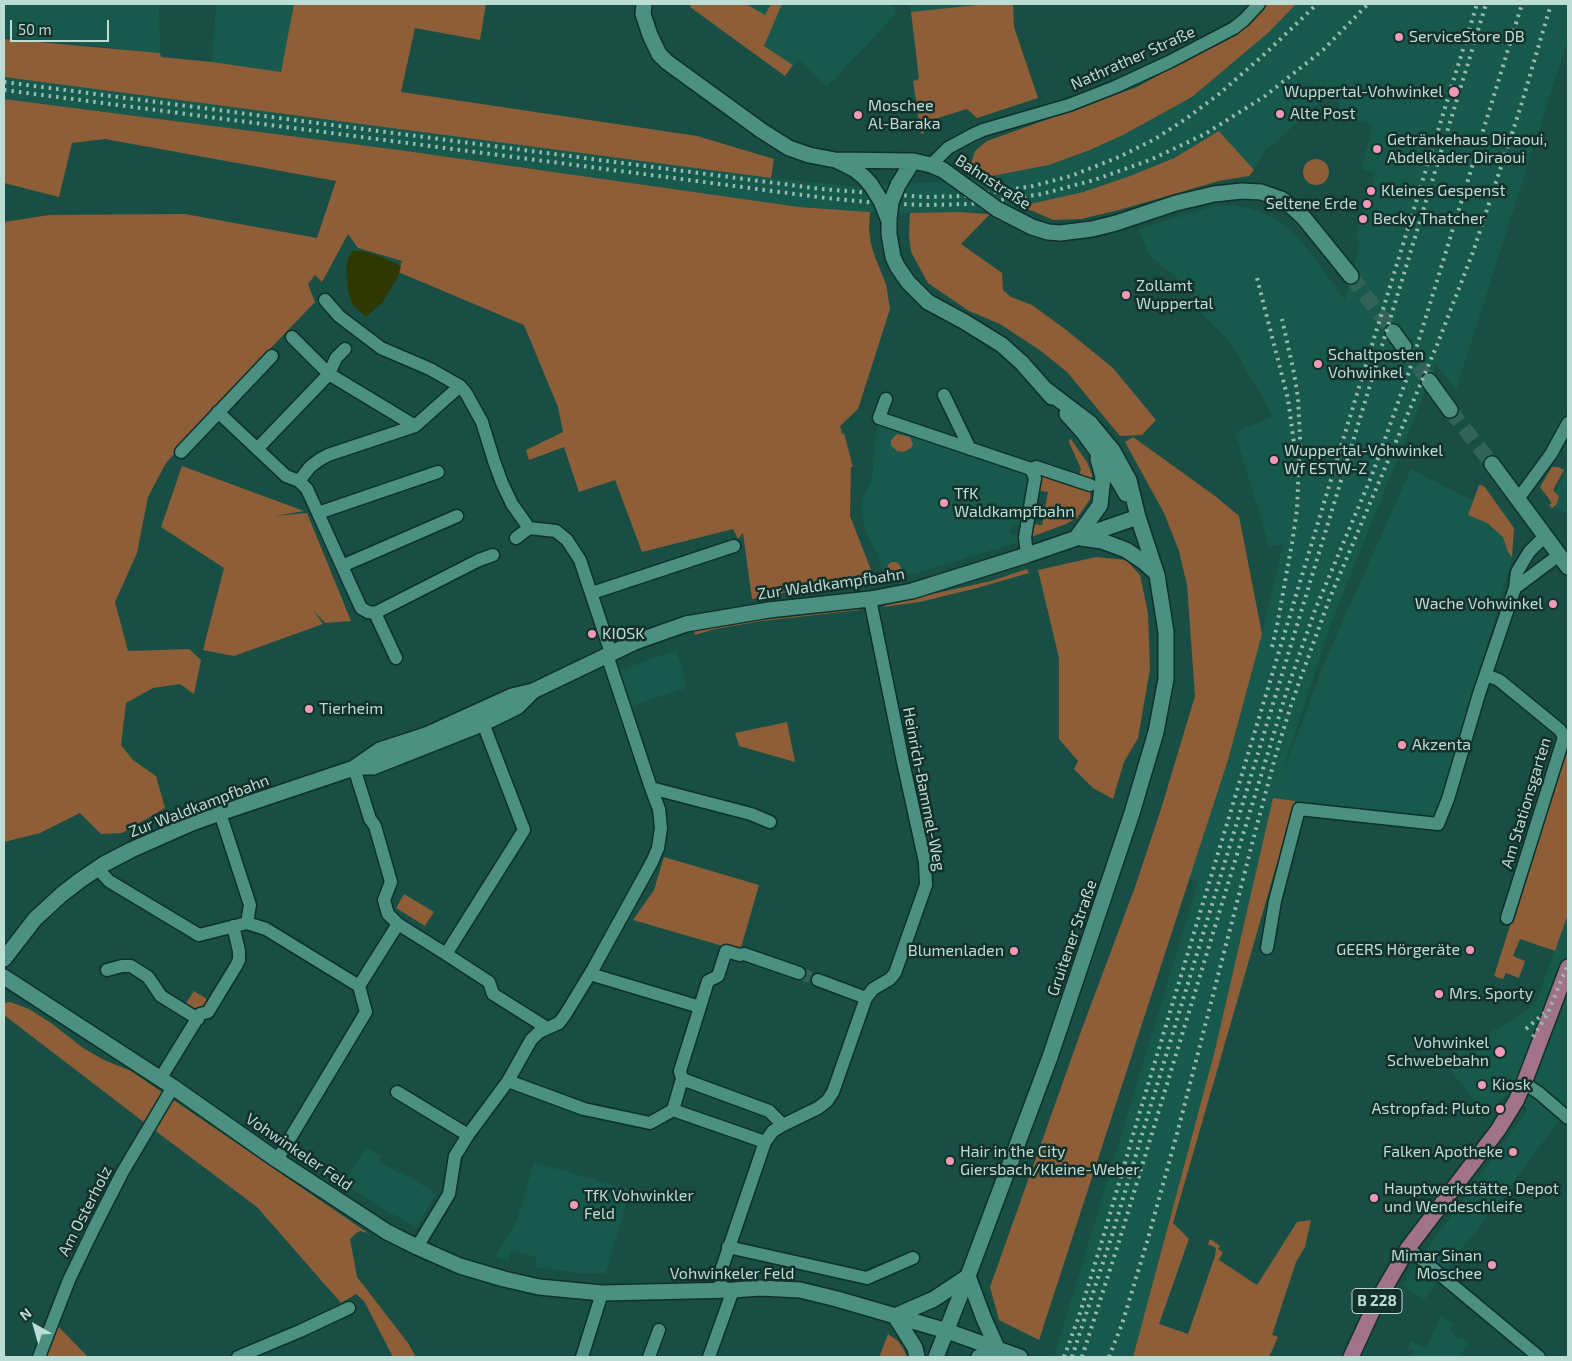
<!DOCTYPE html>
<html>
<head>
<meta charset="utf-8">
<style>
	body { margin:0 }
	#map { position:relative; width:1572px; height:1361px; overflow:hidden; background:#194e44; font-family:"Exo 2",sans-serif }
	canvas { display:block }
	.frame { position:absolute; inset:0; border:5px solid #bcddd4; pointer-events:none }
	.north { position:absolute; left:10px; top:1301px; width:50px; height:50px; -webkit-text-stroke:4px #14302a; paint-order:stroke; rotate:322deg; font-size:14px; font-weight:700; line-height:20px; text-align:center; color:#bcddd4 }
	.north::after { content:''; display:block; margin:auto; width:18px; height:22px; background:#bcddd4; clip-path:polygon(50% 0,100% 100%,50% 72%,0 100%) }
	.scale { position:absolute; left:10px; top:20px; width:99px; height:22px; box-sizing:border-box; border:2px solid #bcddd4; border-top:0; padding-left:6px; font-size:15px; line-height:18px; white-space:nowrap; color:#bcddd4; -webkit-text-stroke:4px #14302a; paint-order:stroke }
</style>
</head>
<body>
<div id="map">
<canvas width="1572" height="1361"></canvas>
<div class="frame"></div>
<div class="north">N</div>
<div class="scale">50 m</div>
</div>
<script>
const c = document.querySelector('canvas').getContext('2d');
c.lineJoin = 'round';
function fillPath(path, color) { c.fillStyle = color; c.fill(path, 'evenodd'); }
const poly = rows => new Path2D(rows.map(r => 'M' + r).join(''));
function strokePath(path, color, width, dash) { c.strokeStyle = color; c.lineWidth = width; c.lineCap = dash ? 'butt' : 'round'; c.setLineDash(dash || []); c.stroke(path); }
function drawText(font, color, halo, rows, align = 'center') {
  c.font = font + ' "Exo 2",sans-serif'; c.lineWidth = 5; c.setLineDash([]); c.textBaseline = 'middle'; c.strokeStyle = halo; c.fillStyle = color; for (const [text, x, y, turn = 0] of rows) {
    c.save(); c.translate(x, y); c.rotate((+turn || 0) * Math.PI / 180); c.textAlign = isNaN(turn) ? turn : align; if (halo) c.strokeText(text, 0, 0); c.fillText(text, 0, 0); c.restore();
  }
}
fillPath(poly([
	[4,4,159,4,160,53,4,36],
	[216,4,294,4,282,72,212,62],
	[725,4,892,4,897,13,827,87,798,59,785,76,716,26],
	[910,4,986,4,911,12],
	[1296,4,1568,4,1568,39,1456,390,1436,364,1332,621,1278,785,1326,659,1411,469,1473,501,1468,515,1487,523,1503,537,1508,552,1512,557,1477,682,1435,820,1273,799,1215,1050,1133,1357,1054,1357,1198,882,1189,879,1228,760,1262,634,1283,544,1269,546,1235,432,1272,417,1264,400,1230,342,1194,305,1193,296,1190,289,1150,256,1138,229,1215,206,1237,206,1252,209,1276,219,1290,230,1303,243,1345,300,1360,242,1356,235,1375,173,1361,169,1373,126,1364,121,1355,122,1340,112,1339,103,1329,95,1265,151,1254,170,1219,131,1173,158,1130,176,1083,192,1021,206,988,211,910,213,870,212,799,207,399,150,4,99,4,77,771,178,859,187,977,179,1049,165,1090,150,1123,135,1192,97,1269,32],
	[880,424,1025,471,1029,479,1023,526,1012,524,1010,534,1021,536,1022,541,885,583,878,554,870,541,864,525,861,508,863,498,871,481,873,473,874,443,877,428],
	[1568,468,1568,515,1549,503],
	[676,650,685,676,683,677,686,688,631,706,620,670],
	[1568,914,1568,1109,1423,1301,1402,1284,1528,1109,1507,1093,1487,1117,1442,1059,1515,1019,1536,1003],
	[366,1147,382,1156,379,1161,399,1173,400,1171,436,1194,416,1227,376,1205,344,1183],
	[534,1162,630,1190,606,1273,578,1273,535,1267,536,1257,511,1251,508,1261,495,1257,517,1220],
	[1441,1315,1453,1324,1449,1331,1459,1339,1461,1337,1470,1343,1459,1357,1411,1357,1414,1351,1408,1348,1411,1341,1426,1348]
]), '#18594d');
fillPath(poly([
	[294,4,486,4,480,40,415,28,401,92,697,136,774,159,771,178,4,77,4,39,160,53,161,57,212,62,281,72],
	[691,4,746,4,765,15,771,4,782,4,764,46,793,65,785,76,690,7],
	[986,4,1013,4,1014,27,1038,98,977,118,967,109,925,122,924,133,921,134,913,81,919,79,911,12],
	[1267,4,1296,4,1269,32,1192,97,1123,135,1090,150,1049,165,977,179,971,174,971,163,975,151,987,141,1137,87,1227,37,1260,11],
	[4,99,399,150,799,207,870,212,869,230,871,244,875,257,886,284,890,309,858,409,840,426,842,434,844,433,853,467,851,467,850,516,873,575,752,599,743,533,738,539,733,529,642,552,615,480,579,492,564,447,529,460,526,450,563,432,558,407,524,325,398,272,402,261,358,248,348,234,322,282,315,275,308,284,315,302,243,377,166,463,148,497,137,553,115,602,128,651,189,649,201,660,194,694,180,684,153,688,126,703,121,745,133,760,156,776,165,808,122,833,101,834,80,813,40,833,4,842,4,222,49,215,185,214,317,238,336,181,105,139,72,143,59,197,4,183],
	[1219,131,1254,170,1249,176,1219,181,1119,210,1081,219,1053,220,1021,206,1083,192,1130,176,1174,158],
	'1303 172a13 13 0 1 1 26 0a13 13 0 1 1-26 0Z',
	[958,212,990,214,961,244,1002,273,1003,290,1011,297,1032,305,1065,329,1113,368,1156,420,1142,435,1120,436,1067,372,1041,351,1000,324,969,311,928,283,911,252,909,235,910,213],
	[897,434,910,437,913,444,911,448,904,452,897,451,891,445,891,440],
	[1133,437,1215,496,1239,516,1262,634,1228,760,1039,1340,999,1320,990,1287,1080,1034,1135,887,1161,809,1195,696,1187,585,1179,551,1164,513,1125,442],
	[1070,438,1087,462,1092,475,1090,499,1077,518,1066,524,1031,537,1030,524,1042,525,1048,492,1036,490,1038,480,1043,477,1076,488,1081,469,1069,442],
	[182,466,304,511,275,516,307,513,351,621,325,623,313,610,323,624,234,656,203,650,224,568,161,527],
	[1552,467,1558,467,1564,470,1553,490,1559,497,1556,505,1552,508,1549,505,1552,503,1540,487],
	[1479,485,1484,486,1514,528,1512,557,1508,552,1503,537,1487,523,1468,515],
	[1096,557,1126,560,1140,575,1148,613,1150,669,1138,738,1124,762,1113,799,1093,788,1074,769,1078,761,1059,739,1059,658,1038,570],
	'887 569a7 7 0 1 1 14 0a7 7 0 1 1-14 0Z',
	[1027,569,1029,573,977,588,920,602,883,607,887,604,991,581],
	[853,607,860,610,762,621,715,629,695,635,694,630,714,624],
	[787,722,795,762,739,746,735,733],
	[1568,744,1568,914,1555,951,1520,939,1513,956,1525,961,1519,978,1506,973,1503,979,1494,976],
	[1273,798,1295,801,1173,1223,1189,1239,1159,1324,1188,1334,1215,1256,1216,1248,1208,1244,1210,1239,1220,1246,1218,1249,1223,1252,1219,1260,1257,1285,1297,1222,1311,1220,1305,1247,1296,1262,1272,1335,1278,1337,1269,1357,1133,1357,1215,1050],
	[664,857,759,885,740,951,633,920,654,890],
	[404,894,434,912,425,926,396,908],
	[194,991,210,1001,207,1007,197,1010,186,1003],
	[10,1002,29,1009,51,1023,83,1048,104,1060,131,1071,368,1233,360,1231,355,1234,350,1239,357,1277,408,1343,416,1357,393,1357,364,1301,356,1294,341,1303,257,1207,145,1123,4,1015,4,1003],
	[56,1324,88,1357,45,1357],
	[888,1334,898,1341,903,1348,907,1357,881,1357,880,1355]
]), '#8d5e38');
fillPath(poly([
	[352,251,361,251,379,256,401,266,398,277,382,303,366,317,353,305,348,291,346,270,348,259]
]), '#303801');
strokePath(poly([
	[799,973,818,980]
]), '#31635a', 12, [12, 6]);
strokePath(poly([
	[1351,276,1393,332],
	[1404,347,1429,381],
	[1450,410,1492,464]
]), '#31635a', 15, [15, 8]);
const street = poly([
	[931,165,948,148,972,135,983,130,1069,105,1115,87,1169,62,1234,28,1244,20,1259,4],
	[325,300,339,316,381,348,430,369,460,386,466,393,482,422,494,461,502,483,512,504,529,528,556,531,567,540,580,560,611,653],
	[345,349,336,358,329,374,415,426],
	[944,395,970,449],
	[886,399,879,418,1031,469,1035,478,1025,537,1027,555],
	[218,412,286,476,299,481,310,467,319,460,328,455,415,426,460,386],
	[257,449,329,374,292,337],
	[181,452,272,356],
	[1031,469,1036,467,1090,485],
	[299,481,307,489,361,608,368,612,375,613,396,658],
	[1518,499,1551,454,1568,423],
	[318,513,438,472],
	[516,538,529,528],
	[342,566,457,516],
	[1515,588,1559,555],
	[592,593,734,546],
	[375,613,479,560,493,555],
	[1486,675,1499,680,1560,730,1564,737,1507,918],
	[354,768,370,819,375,826,391,882,384,900,388,914,398,924],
	[651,788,751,814,770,822],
	[220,813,250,905,247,923],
	[98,869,109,881,199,935,247,923,266,929,359,986],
	[1267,948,1275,901,1299,809,1438,824,1448,799,1479,694,1515,588,1517,572,1529,552,1545,536],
	[446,954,489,982,493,994,547,1028],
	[107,970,122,966,131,966,148,977,161,996,198,1019],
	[590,974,700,1007,708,981,718,976,726,951,740,955,744,954,799,973],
	[818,980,866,998],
	[160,1079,200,1014,208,1012,236,966,239,960,239,951,233,926],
	[682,1079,680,1071,700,1007],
	[508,1081,584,1109,650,1123,673,1110],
	[1524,1083,1539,1093,1568,1118],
	[397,1092,468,1135],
	[765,1142,673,1110,682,1079,769,1111,783,1125],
	[277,1160,366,1012,359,986,398,924,446,954,524,830,486,731,482,724],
	[417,1247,449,1194,455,1156,468,1135,508,1081,531,1040,539,1032,559,1023,565,1015,593,969,652,862,658,848,661,828,659,809,651,788,607,655],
	[728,1247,867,1278,913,1258],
	[1408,1248,1539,1357],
	[720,1290,722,1268,765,1142,773,1131,783,1125,818,1108,827,1101,833,1092,866,998,873,989,890,979,895,973,926,885,925,862,903,762,870,599],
	[39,1357,69,1280,94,1228,122,1173,173,1087],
	[238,1357,300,1331,349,1308],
	[582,1357,602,1293],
	[649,1357,659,1330],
	[709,1357,733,1290]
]);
const secondary = poly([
	[644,4,643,14,650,35,659,54,667,62,762,131,789,148,809,155,835,160,913,161,931,165,943,170,954,178],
	[838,161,854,169,864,177,871,185],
	[898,185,913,161],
	[997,209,1032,227,1048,232,1060,233,1092,229,1116,223,1176,203,1214,194,1242,191,1261,192,1281,199,1291,206,1304,218,1351,276],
	[889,221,889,234,893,257,897,266,908,282,928,302,965,322,1002,345,1022,363,1052,397],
	[1393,332,1404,347],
	[1429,381,1450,410],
	[1067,414,1084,433,1118,480,1126,494],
	[1492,464,1568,567],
	[1077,537,1100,505,1103,477,1098,459],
	[1081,538,1102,541,1126,550,1144,562,1156,573],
	[356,767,373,767,482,724,517,707,533,691],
	[4,959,35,919,61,895,79,881,104,864,131,850,192,823,220,813,354,768,380,750,426,735,512,696,533,691,635,642,686,624,769,610,870,599,912,591,1027,555,1138,517],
	[4,977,173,1087,277,1160,387,1232,417,1247,460,1266,504,1279,539,1287,602,1293,733,1290,760,1288,800,1290,837,1299,947,1331,1020,1357],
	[968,1276,984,1319,998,1350],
	[895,1316,934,1299,967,1277],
	[895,1316,915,1348,917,1357],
	[936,1357,968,1276,1050,1057,1132,813,1156,732,1166,679,1166,632,1157,575,1138,517,1129,480,1113,451,1090,423,1045,389],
	[979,1357,998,1350]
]);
const primary = poly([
	[1351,1357,1375,1305,1408,1248,1498,1130,1516,1101,1524,1083,1568,967]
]);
strokePath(street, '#0c312a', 15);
strokePath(secondary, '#0c312a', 18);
strokePath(primary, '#0c312a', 18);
strokePath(street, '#4c9082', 12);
strokePath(secondary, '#4c9082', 15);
strokePath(primary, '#a1738a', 15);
strokePath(poly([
	[4,82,821,189,925,197,968,196,1033,186,1071,176,1119,157,1155,139,1187,118,1219,94,1267,52,1317,4],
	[4,90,818,197,876,203,925,205,970,204,1042,194,1094,180,1150,160,1205,134,1265,96,1323,50,1368,4],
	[1257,278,1288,399,1294,443],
	[1272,647,1277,626,1292,543,1297,510,1300,438,1298,398,1294,373,1282,319],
	[1526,1029,1544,1013],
	[1533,1037,1547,1015,1568,964],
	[1064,1357,1079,1316,1105,1231,1138,1118,1356,397,1477,4],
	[1072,1357,1113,1232,1147,1118,1486,4],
	[1082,1357,1121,1235,1288,687,1315,610,1372,475,1409,372,1522,4],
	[1109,1357,1122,1324,1147,1242,1178,1130,1257,825,1276,754,1292,702,1329,600,1437,345,1473,252,1520,109,1551,4]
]), '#96bbb2', 4, [2.5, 5]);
const secondaryBridge = poly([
	[954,178,997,209],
	[871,185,881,201,889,221],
	[889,219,891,202,898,185]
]);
strokePath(secondaryBridge, '#0c312a', 18, []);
strokePath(secondaryBridge, '#4c9082', 15);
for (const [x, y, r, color] of [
	[1399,37,5,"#f09ab7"],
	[1454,92,6,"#f09ab7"],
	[1280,114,5,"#f09ab7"],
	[858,115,5,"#f09ab7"],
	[1377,149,5,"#f09ab7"],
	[1371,191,5,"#f09ab7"],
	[1367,204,5,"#f09ab7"],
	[1363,219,5,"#f09ab7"],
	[1126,295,5,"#f09ab7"],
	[1318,364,5,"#f09ab7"],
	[1274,460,5,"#f09ab7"],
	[944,503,5,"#f09ab7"],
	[1553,604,5,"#f09ab7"],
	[592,634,5,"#f09ab7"],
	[309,709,5,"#f09ab7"],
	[1402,745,5,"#f09ab7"],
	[1470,950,5,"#f09ab7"],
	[1014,951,5,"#f09ab7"],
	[1439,994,5,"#f09ab7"],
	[1500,1052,6,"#f09ab7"],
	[1482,1085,5,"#f09ab7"],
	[1500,1109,5,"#f09ab7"],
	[1513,1152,5,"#f09ab7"],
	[950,1161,5,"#f09ab7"],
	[1374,1198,5,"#f09ab7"],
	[574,1205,5,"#f09ab7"],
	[1492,1265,5,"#f09ab7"]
]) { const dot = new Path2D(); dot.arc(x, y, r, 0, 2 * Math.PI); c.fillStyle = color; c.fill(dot); strokePath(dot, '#14302a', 2); }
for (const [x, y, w] of [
	[1377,1301,50]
]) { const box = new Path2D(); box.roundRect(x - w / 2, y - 12.5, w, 25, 4); c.fillStyle = '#14302a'; c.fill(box); strokePath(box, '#bcddd4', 1); }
drawText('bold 15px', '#bcddd4', null, [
	["B 228",1377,1301]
]);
drawText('16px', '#bcddd4', '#14302a', [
	["ServiceStore DB",1409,37],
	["Wuppertal-Vohwinkel",1443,92,"right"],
	["Moschee",868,106],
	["Al-Baraka",868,124],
	["Alte Post",1290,114],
	["Getränkehaus Diraoui,",1387,140],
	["Abdelkader Diraoui",1387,158],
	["Kleines Gespenst",1381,191],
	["Seltene Erde",1357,204,"right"],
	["Becky Thatcher",1373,219],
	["Zollamt",1136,286],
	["Wuppertal",1136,304],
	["Schaltposten",1328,355],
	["Vohwinkel",1328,373],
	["Wuppertal-Vohwinkel",1284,451],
	["Wf ESTW-Z",1284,469],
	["TfK",954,494],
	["Waldkampfbahn",954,512],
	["Wache Vohwinkel",1543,604,"right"],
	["KIOSK",602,634],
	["Tierheim",319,709],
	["Akzenta",1412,745],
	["GEERS Hörgeräte",1460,950,"right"],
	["Blumenladen",1004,951,"right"],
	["Mrs. Sporty",1449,994],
	["Vohwinkel",1489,1043,"right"],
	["Schwebebahn",1489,1061,"right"],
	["Kiosk",1492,1085],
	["Astropfad: Pluto",1490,1109,"right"],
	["Hair in the City",960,1152],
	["Giersbach/Kleine-Weber",960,1170],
	["Falken Apotheke",1503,1152,"right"],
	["Hauptwerkstätte, Depot",1384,1189],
	["und Wendeschleife",1384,1207],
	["TfK Vohwinkler",584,1196],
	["Feld",584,1214],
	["Mimar Sinan",1482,1256,"right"],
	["Moschee",1482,1274,"right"]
], 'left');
drawText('16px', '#bcddd4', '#14302a', [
	["Nathrather Straße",1133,58,-24],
	["Bahnstraße",993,182,33],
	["Zur Waldkampfbahn",831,584,-8],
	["Heinrich-Bammel-Weg",924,789,79],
	["Am Stationsgarten",1526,803,-73],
	["Zur Waldkampfbahn",199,806,-21],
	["Gruitener Straße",1072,938,-71],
	["Vohwinkeler Feld",299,1152,34],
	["Am Osterholz",85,1211,-63],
	["Vohwinkeler Feld",732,1274]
]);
</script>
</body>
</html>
